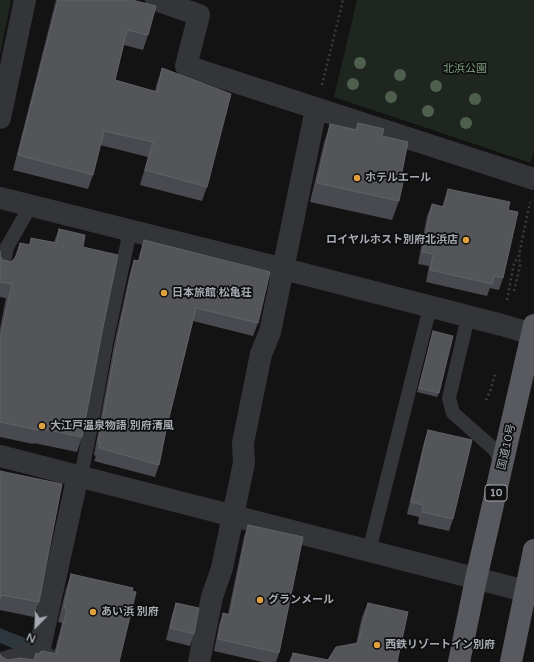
<!DOCTYPE html>
<html>
<head>
<meta charset="utf-8">
<style>
	body { margin:0 }
	#map { position:relative; width:534px; height:662px; overflow:hidden; background:#131314; font-family:"Varela Round",sans-serif }
	canvas { display:block }
	.north { position:absolute; left:16px; top:606px; width:40px; height:40px; -webkit-text-stroke:3px #0e0e0f; paint-order:stroke; rotate:203deg; font-size:11px; font-weight:700; line-height:16px; text-align:center; color:#a6abb3 }
	.north::after { content:''; display:block; margin:auto; width:14px; height:18px; background:#a6abb3; clip-path:polygon(50% 0,100% 100%,50% 72%,0 100%) }
</style>
</head>
<body>
<div id="map">
<canvas width="534" height="662"></canvas>
<div class="north">N</div>
</div>
<script>
const c = document.querySelector('canvas').getContext('2d');
c.lineJoin = 'round';
function fillPath(path, color) { c.fillStyle = color; c.fill(path, 'evenodd'); }
const poly = rows => new Path2D(rows.map(r => 'M' + r).join(''));
function strokePath(path, color, width, dash) { c.strokeStyle = color; c.lineWidth = width; c.lineCap = dash ? 'butt' : 'round'; c.setLineDash(dash || []); c.stroke(path); }
function drawText(font, color, halo, rows, align = 'center') {
  c.font = font + ' "Varela Round","Noto Sans JP",sans-serif'; c.lineWidth = 3.5; c.setLineDash([]); c.textBaseline = 'middle'; c.strokeStyle = halo; c.fillStyle = color; for (const [text, x, y, turn = 0] of rows) {
    c.save(); c.translate(x, y); c.rotate((+turn || 0) * Math.PI / 180); c.textAlign = isNaN(turn) ? turn : align; if (halo) c.strokeText(text, 0, 0); c.fillText(text, 0, 0); c.restore();
  }
}
fillPath(poly([
	[0,0,11,0,0,55],
	[357,0,534,0,534,149,531,163,334,97]
]), '#1f2620');
fillPath(poly([
	[0,628,84,662,45,662,0,643]
]), '#2d363c');
strokePath(poly([
	[322,85,343,0],
	[514,291,520,265,519,255],
	[507,300,514,263,519,255,530,202],
	[486,400,491,389,495,374]
]), '#3a3c40', 2.5, [2, 3]);
strokePath(poly([
	[3,268,7,247,31,205],
	[468,317,449,398,453,413,495,450,502,465],
	[81,476,94,411,106,343,130,231],
	[369,551,430,307]
]), '#343539', 14);
strokePath(poly([
	[156,0,199,15,186,66,534,179],
	[0,118,25,0],
	[0,198,284,269,502,325,532,334],
	[0,456,525,591],
	[5,662,39,652,78,475],
	[199,662,212,597,222,568,244,463,243,443,261,354,270,332,316,109]
]), '#343539', 22);
strokePath(poly([
	[459,662,476,579,534,325],
	[511,662,534,550]
]), '#585a60', 22);
c.fillStyle = '#4e5f4e';
for (const [x, y] of [
	[360,63],
	[400,75],
	[353,84],
	[436,86],
	[391,97],
	[475,99],
	[428,111],
	[466,123]
]) { c.beginPath(); c.arc(x, y, 6, 0, 2 * Math.PI); c.fill(); }
fillPath(poly([
	[56,0,132,0,148,35,143,50,124,45,115,80,155,91,157,83,162,68,207,187,202,201,140,185,148,157,100,145,93,175,88,189,13,170],
	[358,123,382,136,401,177,399,201,392,220,310,202,324,143,330,124,355,129],
	[448,189,508,210,503,278,499,290,490,288,487,296,426,282,429,266,418,264,427,216,432,204,442,207],
	[59,229,83,247,103,327,82,437,77,452,34,443,33,444,0,437,0,329,6,298,0,297,0,251,0,256,3,260,11,262,14,259,20,243,29,245,31,238,54,242],
	[144,240,258,323,253,336,193,321,166,430,159,465,155,477,94,461,96,456,94,455,114,345,130,273,134,260,138,261,140,253],
	[433,331,439,393,437,397,417,392],
	[428,430,453,519,449,531,418,524,419,517,407,514,424,442],
	[0,471,39,602,34,617,0,610],
	[248,525,279,653,276,662,262,662,214,651,219,625,223,613,228,614,244,537],
	[71,574,119,662,0,662,2,657,8,660,33,660,36,653,40,654,40,652,54,654,62,623,58,622,66,589],
	[176,603,194,634,190,646,166,640,172,615],
	[368,603,397,662,289,662,293,653,328,660,356,644,362,617]
]), '#494a4f');
const building = poly([
	[58,0,132,0,156,6,148,35,127,30,115,80,157,92,162,68,231,94,207,187,145,170,153,142,104,131,93,175,18,155,58,0],
	[358,123,384,129,382,136,408,142,401,177,404,178,399,201,317,183,330,124,357,130,358,123],
	[448,189,510,202,508,210,518,212,503,278,494,276,492,284,430,270,433,254,422,252,432,204,444,207,448,189],
	[59,229,85,235,83,247,118,255,103,327,82,437,39,428,38,430,0,422,0,340,12,284,0,282,0,251,0,256,3,260,11,262,14,259,17,255,20,243,30,245,31,238,56,243,59,229],
	[144,240,270,272,258,323,196,308,166,430,159,465,99,448,100,443,98,443,119,332,134,260,139,261,144,240],
	[433,331,453,336,439,393,419,388,433,331],
	[428,430,472,440,453,519,422,512,423,505,411,502,428,430],
	[0,471,62,484,39,602,1,595,0,599,0,471],
	[248,525,303,537,279,653,218,639,223,613,230,615,248,525],
	[71,574,133,588,132,591,136,592,119,662,0,662,0,654,2,657,8,660,20,658,34,660,36,653,40,654,40,652,43,651,56,654,67,608,64,608,71,574],
	[176,603,199,608,194,634,170,628,176,603],
	[368,603,408,612,397,662,291,662,293,653,328,660,336,647,358,643,368,603]
]);
fillPath(building, '#535559');
strokePath(building, '#606267', 1);
for (const [x, y, r, color] of [
	[357,178,4,"#e0a03f"],
	[466,240,4,"#e0a03f"],
	[164,293,4,"#e0a03f"],
	[42,426,4,"#e0a03f"],
	[260,600,4,"#e0a03f"],
	[93,612,4,"#e0a03f"],
	[377,645,4,"#e0a03f"]
]) { const dot = new Path2D(); dot.arc(x, y, r, 0, 2 * Math.PI); c.fillStyle = color; c.fill(dot); strokePath(dot, '#0e0e0f', 1.5); }
for (const [x, y, w] of [
	[496,493,22]
]) { const box = new Path2D(); box.roundRect(x - w / 2, y - 8, w, 16, 3); c.fillStyle = '#0e0e0f'; c.fill(box); strokePath(box, '#a6abb3', 1); }
drawText('bold 10px', '#a6abb3', null, [
	["10",496,493]
]);
drawText('11px', '#7e9d7e', '#0e0e0f', [
	["北浜公園",465,69]
]);
drawText('bold 11px', '#a6abb3', '#0e0e0f', [
	["ホテルエール",365,178],
	["ロイヤルホスト別府北浜店",458,240,"right"],
	["日本旅館 松亀荘",172,293],
	["大江戸温泉物語 別府清風",50,426],
	["グランメール",268,600],
	["あい浜 別府",101,612],
	["西鉄リゾートイン別府",385,645]
], 'left');
drawText('11px', '#a6abb3', '#0e0e0f', [
	["国道10号",507,447,-77]
]);
</script>
</body>
</html>
